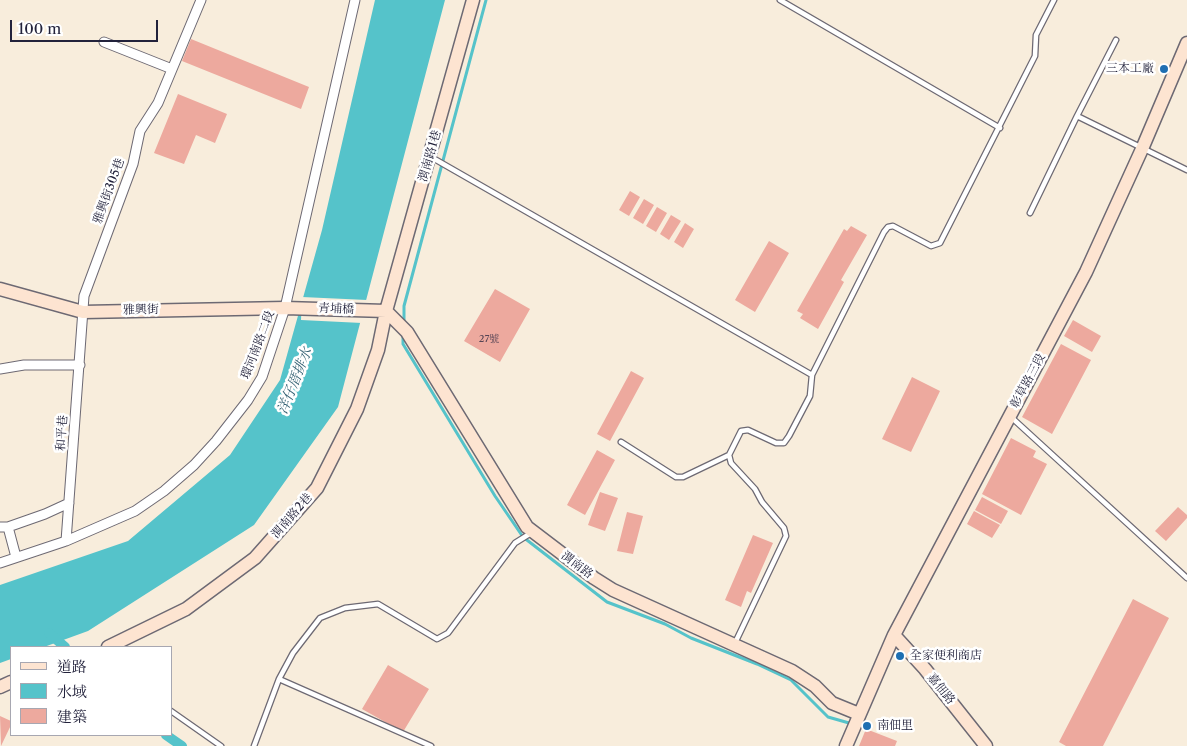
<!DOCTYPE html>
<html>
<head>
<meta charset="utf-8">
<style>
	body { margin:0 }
	#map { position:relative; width:1187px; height:746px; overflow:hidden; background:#f8eddc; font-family:"Libre Caslon Text","Noto Serif TC",serif }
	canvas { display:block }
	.legend { position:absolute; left:10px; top:646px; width:162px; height:90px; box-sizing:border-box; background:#fff; border:1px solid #a7a7b1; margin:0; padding:6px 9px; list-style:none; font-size:15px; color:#22223b }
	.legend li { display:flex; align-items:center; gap:10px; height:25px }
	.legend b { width:25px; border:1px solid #a7a7b1 }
	.scale { position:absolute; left:10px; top:20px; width:148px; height:22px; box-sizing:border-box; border:2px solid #22223b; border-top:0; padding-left:6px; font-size:15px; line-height:18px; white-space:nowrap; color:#22223b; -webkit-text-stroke:4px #fff; paint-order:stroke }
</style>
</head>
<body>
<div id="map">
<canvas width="1187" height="746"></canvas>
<ul class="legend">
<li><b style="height:6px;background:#fde4d1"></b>道路</li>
<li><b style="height:14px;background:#55c3ca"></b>水域</li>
<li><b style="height:14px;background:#eda99e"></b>建築</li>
</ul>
<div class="scale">100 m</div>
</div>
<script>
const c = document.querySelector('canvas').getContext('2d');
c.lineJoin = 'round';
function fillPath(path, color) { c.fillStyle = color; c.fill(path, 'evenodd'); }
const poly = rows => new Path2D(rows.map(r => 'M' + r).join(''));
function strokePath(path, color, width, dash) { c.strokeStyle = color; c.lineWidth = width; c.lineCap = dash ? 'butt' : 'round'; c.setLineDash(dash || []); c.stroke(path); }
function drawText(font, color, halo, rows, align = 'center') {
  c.font = font + ' "Libre Caslon Text","Noto Serif TC",serif'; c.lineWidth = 5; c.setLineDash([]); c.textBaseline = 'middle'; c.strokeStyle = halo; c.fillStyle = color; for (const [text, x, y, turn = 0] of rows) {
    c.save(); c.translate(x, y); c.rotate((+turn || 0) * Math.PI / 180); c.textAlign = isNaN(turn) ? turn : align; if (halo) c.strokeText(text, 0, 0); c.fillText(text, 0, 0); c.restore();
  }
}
fillPath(poly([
	[375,0,445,0,338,407,254,525,88,631,44,647,11,647,11,659,0,663,0,585,128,541,230,455,280,380,322,230]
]), '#55c3ca');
fillPath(poly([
	[302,297,367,300,362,323,301,320]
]), '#f8eddc');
strokePath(poly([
	[404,324,404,306,486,0],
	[403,335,403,344,495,496,523,537,607,602,665,624,691,638,757,664,791,680,828,717,849,723]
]), '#55c3ca', 3);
strokePath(poly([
	[49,633,65,647],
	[166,735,182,746]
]), '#55c3ca', 10);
fillPath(poly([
	[191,39,309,87,301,109,182,61],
	[178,94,227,114,215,143,196,135,184,164,154,153],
	[630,191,640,197,629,216,619,210],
	[644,199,654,205,643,224,633,218],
	[657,207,667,213,656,232,646,226],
	[671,215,681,221,669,240,660,234],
	[685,223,694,229,683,248,674,242],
	[851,226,867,235,841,280,844,282,818,329,800,318,803,314,797,311,844,229,847,231],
	[769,241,789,253,755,312,735,300],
	[495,289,530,309,500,362,464,341],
	[1073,320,1101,336,1092,352,1064,336],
	[1061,344,1091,360,1052,434,1022,417],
	[631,371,644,378,610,441,597,434],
	[912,377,940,391,911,452,882,439],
	[1011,438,1036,451,1033,457,1047,464,1021,515,982,494],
	[597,450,615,460,585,515,567,505],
	[600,492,618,498,605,531,588,525],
	[982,497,1008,511,1001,524,975,510],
	[1178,507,1187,515,1187,518,1166,541,1155,531],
	[974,511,1000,525,992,538,967,524],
	[627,512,643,516,633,554,617,551],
	[753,535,773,543,751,593,747,591,741,607,725,600],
	[1133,599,1169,618,1103,746,1066,746,1059,742],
	[388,665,429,689,403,732,362,709],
	[0,716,11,721,11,725,1,746],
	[866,729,897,741,895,746,859,746]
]), '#eda99e');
const lane = poly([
	[780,0,1000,128],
	[1077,116,1187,170],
	[431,157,812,375],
	[1030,213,1077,116,1116,40],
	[1011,417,1187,578],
	[621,442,676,477,683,477,729,455],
	[735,643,786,536,784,528,762,502,755,489,731,463,729,455,741,431,748,430,776,443,784,443,789,436,810,396,812,375,884,232,888,227,893,226,931,246,940,243,1035,56,1036,35,1054,0],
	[279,679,293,653,320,618,345,608,378,604,437,639,448,633,515,543,531,533],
	[171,711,221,746],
	[254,746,279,679,431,746]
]);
const street = poly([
	[104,42,172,69],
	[0,369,24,365,80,365],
	[0,527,8,527,45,514,69,503],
	[8,527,16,557],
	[66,541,84,296,133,164,140,131,158,103,201,0],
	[0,563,66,541,135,511,164,491,194,465,216,441,248,400,262,377,285,308,355,0]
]);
const secondary = poly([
	[0,289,83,312,285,308,386,311],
	[386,311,407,332,527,527,594,578,613,590,792,671,815,686,832,703,859,714],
	[894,635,925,669,986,746],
	[108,647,186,609,255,558,317,488,357,409,378,350,386,311,473,0],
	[0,687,11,682],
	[846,746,894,635,1086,272,1142,149,1187,43]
]);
strokePath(lane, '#6d6973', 7);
strokePath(street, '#6d6973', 11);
strokePath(secondary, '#6d6973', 15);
strokePath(lane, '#fff', 4.5);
strokePath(street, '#fff', 9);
strokePath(secondary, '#fde4d1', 12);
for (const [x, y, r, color] of [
	[1164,69,5,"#1f6fb2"],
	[900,656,5,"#1f6fb2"],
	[867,726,5,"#1f6fb2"]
]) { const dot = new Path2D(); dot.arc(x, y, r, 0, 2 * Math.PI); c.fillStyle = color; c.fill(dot); strokePath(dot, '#fff', 2); }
drawText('10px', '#554454', null, [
	["27號",489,339]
]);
drawText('12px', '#22223b', '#fff', [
	["三本工廠",1154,69,"right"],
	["全家便利商店",910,656],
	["南佃里",877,726]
], 'left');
drawText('12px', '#22223b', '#fff', [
	["渭南路1巷",430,156,-74],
	["雅興街305巷",109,191,-70],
	["青埔橋",336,309,2],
	["雅興街",141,310,-1],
	["環河南路二段",258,345,-69],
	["彰草路三段",1028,381,-62],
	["和平巷",62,433,-86],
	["渭南路2巷",292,516,-49],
	["渭南路",577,565,37],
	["嘉佃路",941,689,51]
]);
drawText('italic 14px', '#366274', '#fff', [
	["洋仔厝排水",295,381,-68]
]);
</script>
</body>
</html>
